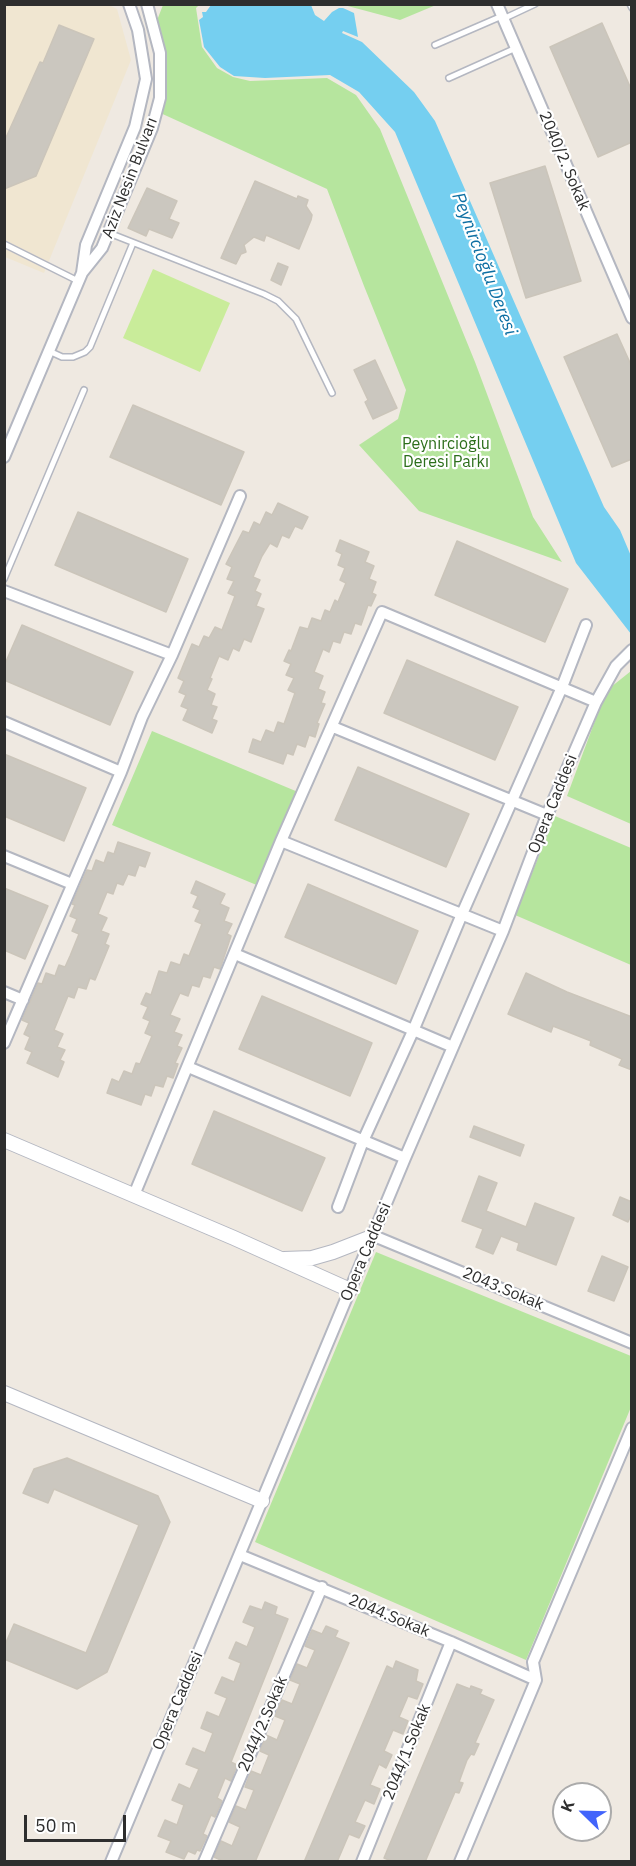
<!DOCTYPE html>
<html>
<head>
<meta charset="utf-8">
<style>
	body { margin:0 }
	#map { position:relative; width:636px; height:1866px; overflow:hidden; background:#efe9e1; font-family:"IBM Plex Sans",sans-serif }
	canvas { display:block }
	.frame { position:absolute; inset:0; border:6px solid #2e2e2e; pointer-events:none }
	.north { position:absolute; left:552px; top:1782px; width:60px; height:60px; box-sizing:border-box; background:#fff; border:2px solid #ababab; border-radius:50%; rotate:293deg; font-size:16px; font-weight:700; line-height:24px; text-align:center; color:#2e2e2e }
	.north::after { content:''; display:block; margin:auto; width:21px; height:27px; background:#4264fb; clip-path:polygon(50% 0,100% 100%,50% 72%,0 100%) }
	.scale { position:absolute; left:24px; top:1815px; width:102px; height:27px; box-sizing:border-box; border:3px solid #2e2e2e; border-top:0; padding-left:8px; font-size:18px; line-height:21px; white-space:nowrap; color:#2e2e2e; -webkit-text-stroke:4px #fff; paint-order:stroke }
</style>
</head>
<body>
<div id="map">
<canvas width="636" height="1866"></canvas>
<div class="frame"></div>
<div class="north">K</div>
<div class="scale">50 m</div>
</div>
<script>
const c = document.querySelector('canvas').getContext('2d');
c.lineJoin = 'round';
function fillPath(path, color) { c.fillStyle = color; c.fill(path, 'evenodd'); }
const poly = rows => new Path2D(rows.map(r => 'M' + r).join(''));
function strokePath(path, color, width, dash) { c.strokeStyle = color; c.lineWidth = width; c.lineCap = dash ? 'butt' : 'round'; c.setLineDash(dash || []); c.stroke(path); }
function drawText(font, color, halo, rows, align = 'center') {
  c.font = font + ' "IBM Plex Sans",sans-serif'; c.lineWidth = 4.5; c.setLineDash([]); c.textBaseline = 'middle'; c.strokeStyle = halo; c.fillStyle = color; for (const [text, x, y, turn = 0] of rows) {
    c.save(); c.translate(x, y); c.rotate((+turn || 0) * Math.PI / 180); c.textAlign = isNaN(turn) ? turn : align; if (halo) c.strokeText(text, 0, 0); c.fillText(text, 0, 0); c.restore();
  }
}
fillPath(poly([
	[107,4,117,9,131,60,44,273,5,257,4,5]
]), '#f0e6d1');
fillPath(poly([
	[163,5,199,5,196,8,202,47,217,68,233,77,250,81,327,78,356,95,380,129,475,362,533,517,562,562,419,511,359,445,398,419,406,390,364,286,327,189,156,111,154,28],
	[344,5,436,5,400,20],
	[631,671,631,824,567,796,606,691],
	[152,731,298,792,259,886,112,825],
	[555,816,631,848,631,965,515,915],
	[376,1252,631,1356,631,1407,526,1660,255,1542]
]), '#b6e59e');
fillPath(poly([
	[153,269,230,303,200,372,123,338]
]), '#c9ec9a');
fillPath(poly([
	[211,5,311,5,315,15,324,21,332,12,339,8,343,8,354,13,358,37,343,31,342,33,362,42,414,92,435,121,604,507,620,530,631,556,631,634,576,563,395,132,359,92,330,75,265,78,234,76,220,67,204,47,199,20,203,17,202,12,206,12]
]), '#75cff0');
const building = poly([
	[602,23,632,91,632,142,598,157,550,47,602,23],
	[59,25,94,39,36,176,4,189,4,142,40,62,43,63,59,25],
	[545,166,581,281,526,298,490,183,545,166],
	[255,181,297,199,298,196,308,200,306,206,312,215,311,220,299,249,266,235,264,241,254,237,244,245,246,252,241,254,236,264,221,258,255,181],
	[147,188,177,201,169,219,179,223,172,238,149,229,146,236,128,228,147,188],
	[278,263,288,267,281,285,271,280,278,263],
	[617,334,632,367,632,459,612,467,564,357,617,334],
	[375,360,397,408,373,419,365,402,368,400,354,370,375,360],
	[133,405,244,452,221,505,110,457,133,405],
	[278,503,308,517,302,529,295,526,289,538,282,535,277,547,270,543,262,556,253,577,260,580,255,591,261,594,256,606,264,609,251,642,244,639,239,651,233,648,228,660,219,656,210,678,212,679,207,690,215,694,211,705,217,707,212,719,217,721,212,733,183,720,188,709,181,706,186,695,179,692,184,681,178,678,192,644,199,647,204,636,209,638,215,627,222,630,235,596,228,593,234,581,227,579,232,567,226,564,243,531,249,533,254,522,260,525,266,512,272,515,278,503],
	[78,512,188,559,166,612,55,565,78,512],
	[340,540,369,552,365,562,374,566,369,579,376,582,372,593,376,595,371,606,368,605,361,625,355,623,351,634,344,632,340,643,333,641,329,652,323,649,314,672,323,676,318,689,325,692,321,703,325,704,317,723,319,724,315,737,309,735,305,747,297,744,293,755,287,753,283,764,249,752,253,739,261,742,266,730,274,733,278,722,284,724,295,693,288,690,294,678,286,675,291,664,284,661,289,650,291,651,300,627,308,629,312,618,321,621,325,610,330,612,335,600,338,602,346,583,340,580,345,568,338,565,342,554,336,551,340,540],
	[457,541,568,589,545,642,435,595,457,541],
	[22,625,133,672,110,725,4,680,4,666,22,625],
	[407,660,518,707,495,760,384,713,407,660],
	[4,754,86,788,64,841,4,816,4,754],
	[358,767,469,814,446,867,335,820,358,767],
	[118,842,150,853,145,867,139,865,135,876,128,874,123,885,117,883,113,894,107,892,98,914,107,918,101,931,109,934,105,944,109,946,95,980,90,978,86,989,78,987,74,998,68,996,54,1030,63,1034,57,1047,65,1050,60,1060,64,1062,58,1077,27,1063,32,1052,25,1049,30,1037,24,1034,29,1023,22,1020,38,983,42,984,46,973,55,976,59,965,65,967,70,956,79,934,72,931,77,919,70,916,75,905,72,904,87,870,92,871,96,860,104,863,108,852,114,854,118,842],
	[196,881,225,894,220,904,229,908,224,921,232,924,227,934,231,936,220,969,214,967,210,978,203,976,199,987,192,985,188,996,180,993,170,1015,180,1019,174,1032,182,1035,177,1046,182,1048,175,1063,178,1064,173,1078,167,1076,163,1087,155,1085,151,1096,145,1094,141,1105,107,1093,112,1079,119,1082,124,1071,132,1074,136,1063,140,1064,152,1036,145,1033,150,1021,143,1018,148,1007,141,1004,146,993,151,995,159,971,167,973,171,962,180,965,184,954,189,956,202,924,195,921,200,910,193,907,198,896,191,893,196,881],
	[308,884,418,931,396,984,285,937,308,884],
	[4,888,48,906,25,959,4,950,4,888],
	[526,973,567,992,632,1017,632,1070,619,1065,622,1059,590,1045,591,1041,553,1026,551,1032,508,1014,526,973],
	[262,996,372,1043,350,1096,239,1049,262,996],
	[214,1111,325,1158,302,1211,192,1164,214,1111],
	[474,1126,524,1145,520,1156,470,1137,474,1126],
	[479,1176,497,1183,486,1211,526,1227,535,1203,574,1218,556,1265,517,1250,519,1243,501,1236,493,1254,476,1247,483,1229,462,1221,479,1176],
	[620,1197,632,1202,632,1213,628,1222,613,1215,620,1197],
	[602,1256,628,1267,614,1301,588,1291,602,1256],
	[67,1458,158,1496,170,1522,107,1672,77,1689,4,1659,4,1647,14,1624,86,1653,139,1525,54,1489,48,1503,23,1493,34,1469,67,1458],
	[265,1602,277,1607,275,1614,288,1619,231,1762,237,1765,231,1781,225,1778,217,1798,222,1801,215,1817,211,1815,203,1834,207,1836,200,1851,197,1850,195,1854,188,1851,184,1859,166,1852,171,1841,158,1836,165,1820,177,1825,184,1805,172,1800,179,1784,190,1789,199,1769,186,1764,193,1748,205,1753,213,1733,201,1728,207,1712,219,1717,227,1698,215,1693,222,1677,234,1682,241,1663,229,1658,236,1642,247,1647,255,1627,243,1622,250,1606,262,1610,265,1602],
	[326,1626,338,1631,335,1637,349,1643,255,1862,225,1862,214,1857,221,1841,232,1846,240,1827,229,1822,236,1806,246,1810,254,1790,245,1787,251,1771,261,1775,269,1755,260,1751,266,1735,277,1740,285,1720,275,1716,282,1700,292,1704,300,1684,290,1680,297,1664,307,1668,315,1650,305,1646,312,1630,322,1634,326,1626],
	[396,1661,418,1670,416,1681,423,1684,417,1699,408,1696,399,1717,408,1721,403,1734,393,1730,384,1751,392,1755,386,1768,379,1764,370,1785,380,1789,374,1804,365,1800,355,1822,365,1826,359,1838,349,1834,337,1862,304,1862,387,1666,393,1669,396,1661],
	[457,1684,470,1689,471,1686,482,1690,480,1694,494,1700,475,1743,479,1744,474,1755,471,1754,467,1760,459,1782,463,1783,459,1793,455,1792,425,1862,394,1862,384,1858,457,1684]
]);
fillPath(building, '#cbc7bf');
strokePath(building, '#cbc5ba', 1.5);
const service = poly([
	[630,4,632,8],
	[503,19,535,4],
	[435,45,502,16],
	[449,78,516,48],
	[109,233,264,294,278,301,296,319,332,393],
	[4,244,78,281],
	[49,351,62,357,73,357,85,352,90,347,133,243],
	[4,579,84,390]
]);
const minor = poly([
	[497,4,632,318],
	[82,273,102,248,152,128,160,98,160,53,147,4],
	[4,457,82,273,86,245,135,127,146,79,138,30,129,4],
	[4,591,172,655],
	[4,722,121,772],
	[333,727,547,815],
	[281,841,503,931],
	[4,856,72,884],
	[235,954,453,1047],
	[4,992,23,1000],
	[4,1043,121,772,142,717,172,655,240,496],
	[188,1067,405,1158],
	[134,1195,281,841,382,612,596,702],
	[338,1207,363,1141,413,1031,462,914,562,687,586,625],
	[374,1236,632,1343],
	[240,1555,451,1642,536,1680],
	[111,1862,405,1158,503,931,547,815,596,702,616,666,632,650],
	[204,1862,322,1587],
	[362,1862,451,1642],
	[460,1862,536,1680,533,1662,632,1428]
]);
const tertiary = poly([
	[4,1140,234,1238,350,1290],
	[284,1259,312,1258,333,1252,374,1236],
	[4,1393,262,1501]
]);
strokePath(service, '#b4b7c1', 8);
strokePath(minor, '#b4b7c1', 14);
strokePath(tertiary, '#b4b7c1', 16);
strokePath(service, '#fff', 5);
strokePath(minor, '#fff', 10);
strokePath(tertiary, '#fff', 14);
drawText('16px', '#2e2e2e', '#fff', [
	["2040/2. Sokak",564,161,67],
	["Aziz Nesin Bulvarı",130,178,-69],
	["Opera Caddesi",553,804,-68],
	["Opera Caddesi",366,1252,-67],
	["2043.Sokak",503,1289,23],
	["2044.Sokak",389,1616,23],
	["Opera Caddesi",178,1701,-67],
	["2044/2.Sokak",263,1724,-67],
	["2044/1.Sokak",407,1752,-68]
]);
drawText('16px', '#2c6e1b', '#fff', [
	["Peynircioğlu",446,444],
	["Deresi Parkı",446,462]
]);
drawText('italic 18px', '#0d6fa3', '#fff', [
	["Peynircioğlu Deresi",484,264,69]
]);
</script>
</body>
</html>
